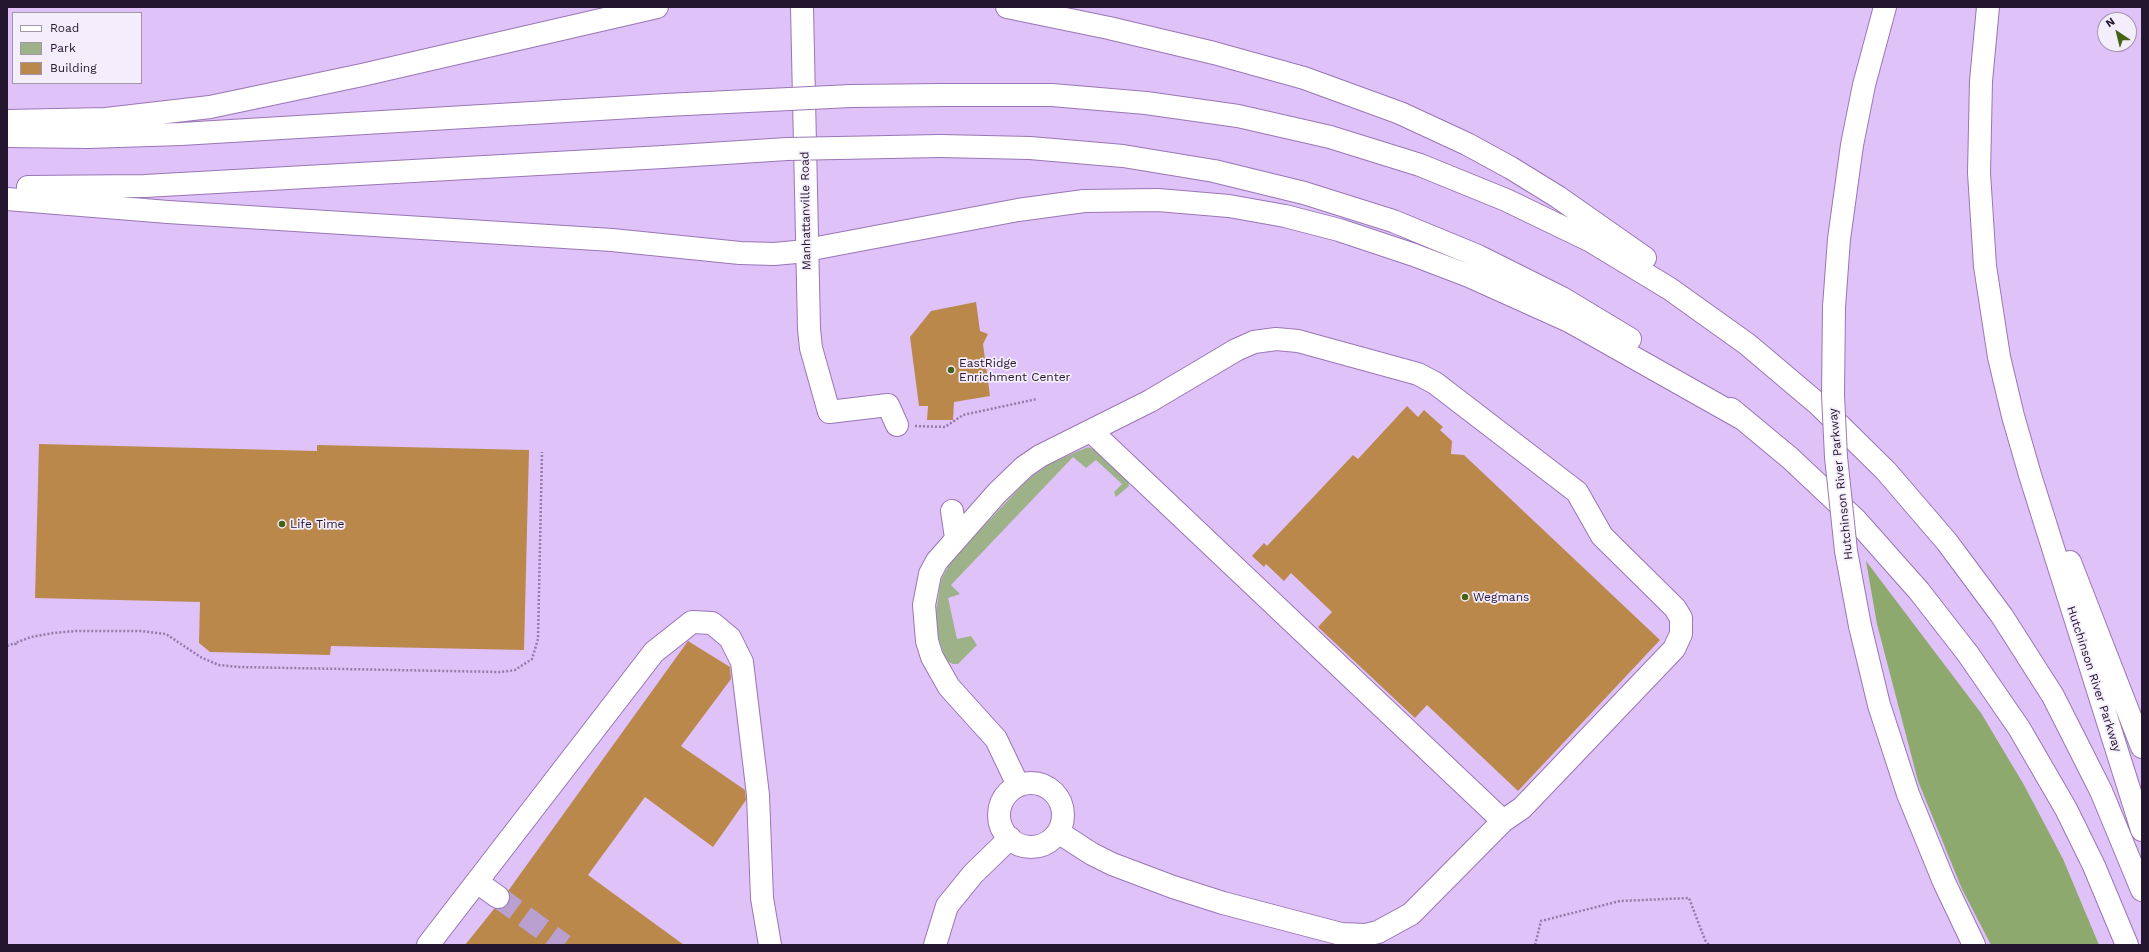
<!DOCTYPE html>
<html>
<head>
<meta charset="utf-8">
<style>
	body { margin:0 }
	#map { position:relative; width:2149px; height:952px; overflow:hidden; background:#dfc2f8; font-family:"Work Sans",sans-serif }
	canvas { display:block }
	.frame { position:absolute; inset:0; border:8px solid #24162f; pointer-events:none }
	.legend { position:absolute; left:12px; top:12px; width:130px; height:72px; box-sizing:border-box; background:#f4edfb; border:1px solid #a197a9; margin:0; padding:5px 7px; list-style:none; font-size:12px; color:#24162f }
	.legend li { display:flex; align-items:center; gap:8px; height:20px }
	.legend b { width:20px; border:1px solid #a197a9 }
	.north { position:absolute; left:2097px; top:12px; width:40px; height:40px; box-sizing:border-box; background:#f4edfb; border:1px solid #a197a9; border-radius:50%; rotate:325deg; font-size:11px; font-weight:700; line-height:16px; text-align:center; color:#24162f }
	.north::after { content:''; display:block; margin:auto; width:14px; height:18px; background:#446317; clip-path:polygon(50% 0,100% 100%,50% 72%,0 100%) }
</style>
</head>
<body>
<div id="map">
<canvas width="2149" height="952"></canvas>
<div class="frame"></div>
<ul class="legend">
<li><b style="height:5px;background:#fff"></b>Road</li>
<li><b style="height:11px;background:#9db288"></b>Park</li>
<li><b style="height:11px;background:#bb884c"></b>Building</li>
</ul>
<div class="north">N</div>
</div>
<script>
const c = document.querySelector('canvas').getContext('2d');
c.lineJoin = 'round';
function fillPath(path, color) { c.fillStyle = color; c.fill(path, 'evenodd'); }
const poly = rows => new Path2D(rows.map(r => 'M' + r).join(''));
function strokePath(path, color, width, dash) { c.strokeStyle = color; c.lineWidth = width; c.lineCap = dash ? 'butt' : 'round'; c.setLineDash(dash || []); c.stroke(path); }
function drawText(font, color, halo, rows, align = 'center') {
  c.font = font + ' "Work Sans",sans-serif'; c.lineWidth = 3.5; c.setLineDash([]); c.textBaseline = 'middle'; c.strokeStyle = halo; c.fillStyle = color; for (const [text, x, y, turn = 0] of rows) {
    c.save(); c.translate(x, y); c.rotate((+turn || 0) * Math.PI / 180); c.textAlign = isNaN(turn) ? turn : align; if (halo) c.strokeText(text, 0, 0); c.fillText(text, 0, 0); c.restore();
  }
}
fillPath(poly([
	[1088,447,1095,450,1128,481,1129,486,1116,497,1114,492,1122,484,1096,460,1086,468,1073,457,951,585,960,594,948,598,957,639,971,636,977,645,958,664,953,664,947,661,944,655,938,636,936,611,941,580,951,561,1028,479,1051,463]
]), '#9db288');
fillPath(poly([
	[1866,561,1981,713,2024,785,2063,859,2099,945,1991,945,1962,889,1918,781,1877,624]
]), '#8da96d');
fillPath(poly([
	[976,302,980,331,988,334,983,344,990,396,954,402,953,420,927,420,928,406,919,406,910,337,931,311],
	[1407,406,1418,417,1424,410,1443,427,1440,430,1452,441,1451,454,1464,455,1660,640,1518,791,1427,705,1415,718,1318,627,1332,612,1291,573,1284,581,1266,564,1264,567,1252,556,1264,543,1267,546,1353,455,1358,459],
	[39,444,317,451,317,445,529,450,524,650,331,646,330,655,210,652,199,643,200,602,35,598],
	[688,641,730,667,731,679,681,746,745,790,746,800,713,847,645,797,588,875,684,945,465,945,494,909,503,908,508,905,510,898,508,891]
]), '#bb884c');
strokePath(poly([
	[498,897,564,945]
]), '#baa0d0', 22, [22, 11]);
const minor = poly([
	[802,7,809,329,811,348,829,412,888,405,897,425],
	[1091,431,1503,821],
	[952,511,956,538],
	'999 815a32 32 0 1 1 64 0a32 32 0 1 1-64 0Z',
	[1018,785,996,739,949,687,932,657,927,641,924,605,930,574,937,561,997,493,1024,467,1040,456,1150,401,1236,350,1254,342,1276,339,1298,341,1418,374,1435,383,1577,492,1602,536,1675,608,1681,618,1681,634,1674,649,1522,808,1503,821,1411,914,1378,932,1366,935,1341,934,1223,903,1173,887,1112,864,1092,854,1058,832],
	[477,882,498,897],
	[428,945,654,652,692,622,712,623,730,638,742,662,758,795,762,898,770,945],
	[935,945,947,906,973,874,1010,838]
]);
const highway = poly([
	[1007,7,1109,28,1214,53,1304,78,1400,113,1467,144,1511,168,1558,197,1645,258],
	[1988,7,1981,81,1979,173,1985,266,1999,357,2013,416,2030,475,2142,830],
	[943,95,1052,95,1146,103,1238,116,1330,137,1420,165,1506,200,1591,241,1670,289,1747,344,1818,404,1886,471,1947,542,2002,616,2053,696,2101,791,2142,890],
	[7,121,106,119,210,107,362,75,657,7],
	[7,136,88,137,181,134,666,105],
	[940,146,1030,148,1123,156,1214,171,1304,193,1393,221,1478,256,1562,298,1630,339],
	[28,187,145,186,663,157],
	[7,199,168,212,612,240,740,253,774,254,796,252,1018,210,1084,201,1158,200,1229,206,1285,216,1339,230,1414,255,1469,276,1569,321,1741,418],
	[1834,307,1839,239,1852,145,1864,85,1885,7],
	[1731,409,1790,458,1856,520,1919,591,1968,654,2019,728,2066,809,2094,866,2127,945],
	[2070,562,2142,747],
	[1860,626,1879,705,1908,794,1944,882,1974,945]
]);
strokePath(minor, '#9976b5', 24);
strokePath(highway, '#9976b5', 24);
strokePath(poly([
	[915,426,945,427,963,415,1037,399],
	[16,645,15,643,31,637,53,633,76,631,142,631,166,634,202,658,219,665,239,667,500,672,515,670,532,659,538,639,542,452],
	[7,646,15,643],
	[1535,945,1541,921,1620,901,1689,898,1705,940,1709,945]
]), '#937ca6', 2.5, [2, 2]);
strokePath(minor, '#fff', 22);
strokePath(highway, '#fff', 22);
const highwayBridge = poly([
	[666,105,851,96,943,95],
	[663,157,787,149,940,146],
	[1834,307,1833,395,1836,457,1846,551,1860,626]
]);
strokePath(highwayBridge, '#9976b5', 24, []);
strokePath(highwayBridge, '#fff', 22);
for (const [x, y, r, color] of [
	[951,370,4,"#446317"],
	[282,524,4,"#446317"],
	[1465,597,4,"#446317"]
]) { const dot = new Path2D(); dot.arc(x, y, r, 0, 2 * Math.PI); c.fillStyle = color; c.fill(dot); strokePath(dot, '#f4edfb', 1.5); }
drawText('12px', '#24162f', '#f4edfb', [
	["Manhattanville Road",806,211,-91],
	["Hutchinson River Parkway",1841,484,-96],
	["Hutchinson River Parkway",2094,679,72]
]);
drawText('12px', '#24162f', '#f4edfb', [
	["EastRidge",959,363],
	["Enrichment Center",959,377],
	["Life Time",290,524],
	["Wegmans",1473,597]
], 'left');
</script>
</body>
</html>
